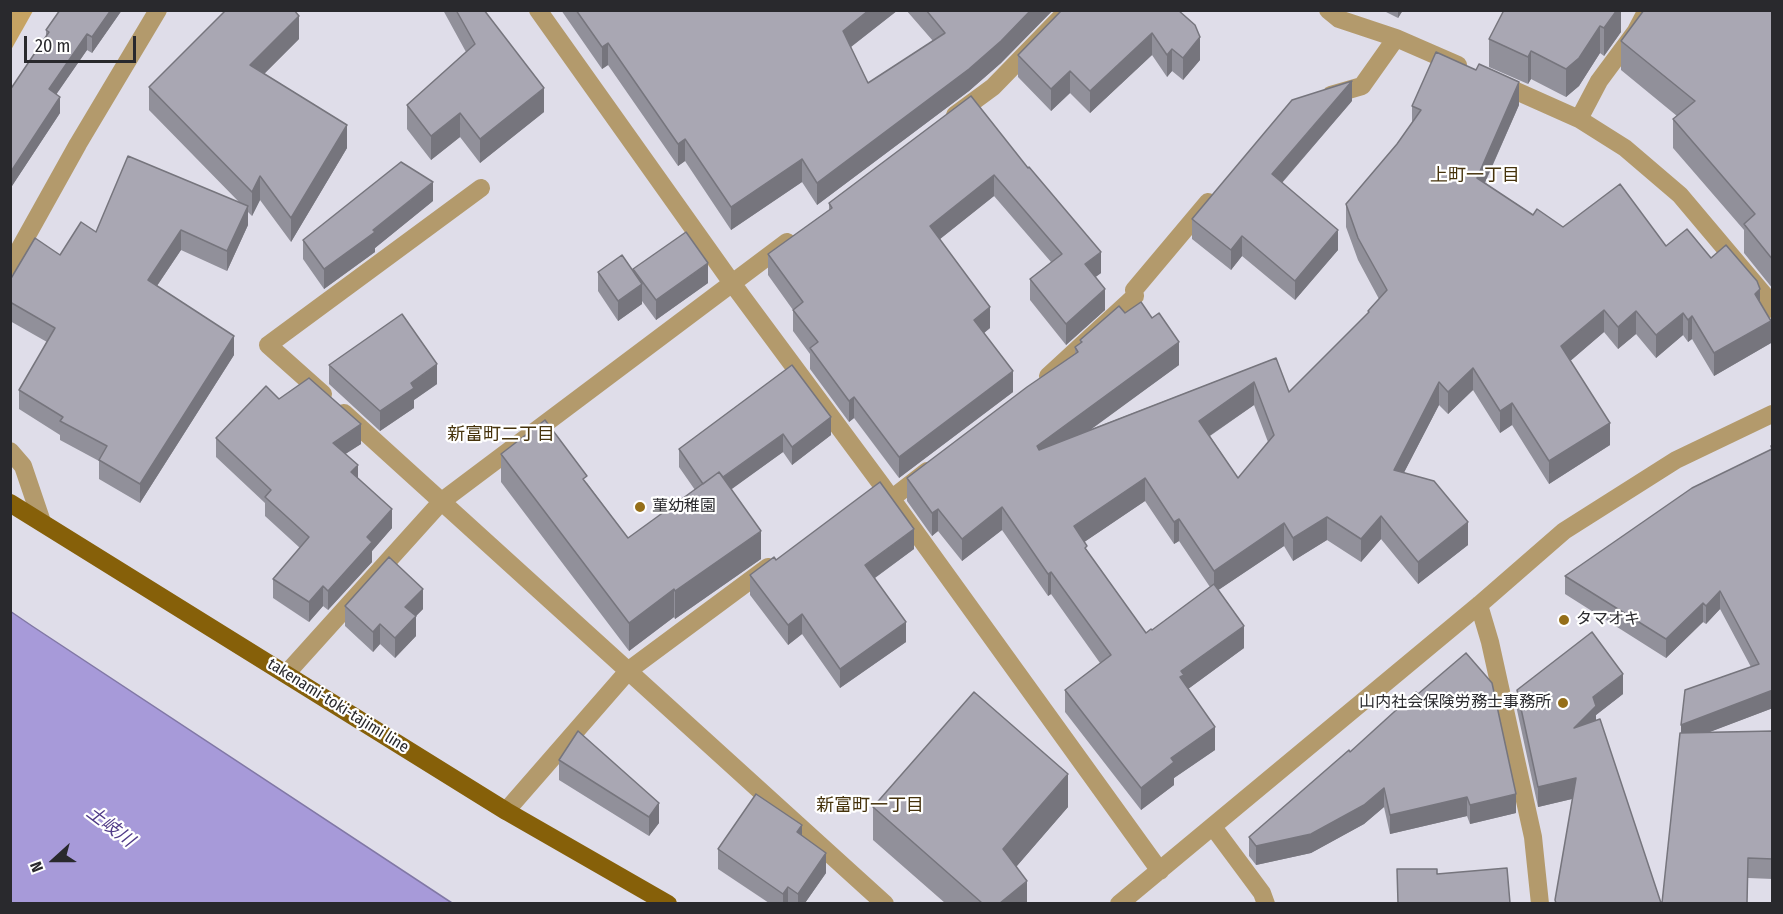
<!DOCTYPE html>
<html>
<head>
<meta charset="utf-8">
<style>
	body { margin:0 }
	#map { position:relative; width:1783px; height:914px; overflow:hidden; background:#dfdde9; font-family:"Fira Sans Condensed",sans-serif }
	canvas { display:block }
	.frame { position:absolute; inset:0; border:12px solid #29292d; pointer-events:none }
	.north { position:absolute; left:24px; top:830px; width:60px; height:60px; -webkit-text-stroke:4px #fff; paint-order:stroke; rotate:249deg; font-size:16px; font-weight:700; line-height:24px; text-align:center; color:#29292d }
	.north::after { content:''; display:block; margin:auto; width:21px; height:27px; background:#29292d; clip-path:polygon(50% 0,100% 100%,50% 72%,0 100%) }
	.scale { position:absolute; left:24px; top:36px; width:112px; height:27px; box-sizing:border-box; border:3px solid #29292d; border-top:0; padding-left:8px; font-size:18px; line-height:21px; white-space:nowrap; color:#29292d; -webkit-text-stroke:4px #fff; paint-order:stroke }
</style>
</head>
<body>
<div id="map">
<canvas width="1783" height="914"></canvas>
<div class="frame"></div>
<div class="north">N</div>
<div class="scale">20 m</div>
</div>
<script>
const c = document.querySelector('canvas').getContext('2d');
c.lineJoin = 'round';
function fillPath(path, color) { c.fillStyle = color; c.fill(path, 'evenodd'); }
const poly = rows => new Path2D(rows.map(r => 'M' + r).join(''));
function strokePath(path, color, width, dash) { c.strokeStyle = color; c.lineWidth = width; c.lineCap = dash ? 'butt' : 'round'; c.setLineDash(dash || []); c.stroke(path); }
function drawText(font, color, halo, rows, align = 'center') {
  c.font = font + ' "Fira Sans Condensed","Noto Sans JP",sans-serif'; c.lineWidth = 4.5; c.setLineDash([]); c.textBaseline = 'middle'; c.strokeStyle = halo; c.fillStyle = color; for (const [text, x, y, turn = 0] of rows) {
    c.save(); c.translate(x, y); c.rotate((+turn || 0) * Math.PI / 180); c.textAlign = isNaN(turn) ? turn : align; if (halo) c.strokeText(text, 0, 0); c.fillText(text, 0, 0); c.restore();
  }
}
fillPath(poly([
	[11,10,33,11,11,50,10,11]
]), '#c6a363');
const water = poly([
	[10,611,32,626,452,903,11,903,10,611]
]);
fillPath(water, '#a79ad9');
strokePath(water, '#8178a5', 1.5);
strokePath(poly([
	[538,10,732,283,881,484,1160,871],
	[1328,10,1339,19,1396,38,1458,65],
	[1496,82,1579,119,1625,148,1680,195,1766,297,1772,309],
	[1331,95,1362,86,1396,38],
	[955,115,993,87,1068,10],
	[1579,119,1599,81,1636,31,1647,10],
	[10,266,78,144,158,10],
	[1048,376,1135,296,1134,290,1208,202],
	[323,394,268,345,481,188],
	[344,413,885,904],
	[10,451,23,466,42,522],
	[891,499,927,471],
	[1479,605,1490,642,1533,837,1540,904],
	[286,674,442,501,787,242],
	[506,811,629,670,768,567],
	[1213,827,1262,893,1266,904],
	[1119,904,1479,605,1564,531,1676,460,1772,414]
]), '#b39a6c', 18);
strokePath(poly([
	[10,503,506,811,668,904]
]), '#866009', 18);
fillPath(poly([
	[122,10,92,53,87,50,56,94,60,113,10,189,10,90,46,38,46,30],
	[443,10,488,10,486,12,544,112,480,163,460,137,431,160,407,129,407,105,466,52],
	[561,10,898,10,851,47,868,83,933,41,906,10,1053,10,1001,63,969,91,817,205,802,182,731,230,685,161,678,166,608,65,602,69],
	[1178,10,1200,60,1183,80,1172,71,1167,77,1152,55,1090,113,1070,93,1051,111,1018,77,1018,55],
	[1382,10,1403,10,1398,18],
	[1621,10,1621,32,1604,56,1600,53,1579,86,1566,97,1531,79,1528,84,1489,67,1489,39],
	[1773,10,1773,289,1744,253,1744,230,1673,148,1673,119,1677,116,1621,70,1621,41],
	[299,39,264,74,347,148,291,242,260,200,252,216,248,212,248,225,227,271,181,250,157,286,234,355,140,503,99,479,99,461,60,440,60,435,19,409,19,390,47,342,10,321,10,280,60,255,96,232,239,202,149,110,149,87],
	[971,96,1101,273,1095,277,1105,310,1066,345,1030,300,1030,279,1051,262,994,196,940,239,990,328,984,333,1013,392,899,478,854,418,849,422,810,369,810,354,793,331,793,310,768,275,768,254,829,210,829,203],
	[1352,101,1282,183,1338,250,1295,300,1242,256,1231,270,1192,239,1192,219],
	[1519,105,1485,183,1533,215,1563,227,1666,246,1711,258,1760,303,1771,343,1714,376,1692,339,1688,342,1683,335,1656,358,1636,334,1618,349,1604,332,1570,361,1610,445,1549,484,1512,425,1500,433,1473,390,1448,414,1439,405,1404,472,1468,545,1418,584,1381,539,1361,562,1327,540,1293,561,1284,546,1218,590,1244,648,1188,689,1215,750,1174,778,1174,785,1141,810,1065,712,1065,690,1100,663,1051,594,1048,596,1002,530,962,561,938,531,932,536,907,501,907,478,1075,354,1075,347,1080,344,1080,340,1125,313,1179,365,1089,430,1276,358,1289,392,1368,314,1368,311,1379,299,1358,260,1346,227,1346,204,1397,144,1412,123,1412,106],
	[1254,405,1268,442,1238,478,1210,436],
	[1145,501,1174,544,1179,541,1210,587,1152,630,1146,633,1087,552,1084,542],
	[433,201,375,248,375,252,324,289,303,259,303,240],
	[633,269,708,283,656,320,642,301,642,304,618,321,598,291,598,272,633,271],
	[329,365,437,384,414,400,414,408,380,431,329,384],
	[792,365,831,435,792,465,783,452,731,489,761,559,675,619,674,617,629,651,501,482,501,454,587,483,628,538,695,490,679,467,679,449],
	[279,399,361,444,345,454,358,478,392,528,372,551,372,562,328,610,323,606,309,622,273,598,273,579,300,548,265,516,265,503,216,457,216,438],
	[1773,445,1773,708,1709,732,1773,731,1773,879,1748,878,1681,733,1751,667,1720,609,1706,624,1703,622,1666,658,1565,594,1565,576,1771,449,1771,446],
	[914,549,875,578,906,642,840,688,802,634,788,645,750,595,750,575,776,560],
	[345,606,423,609,416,616,416,636,395,658,380,644,373,652,345,626],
	[1517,690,1623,694,1596,715,1596,720,1572,799,1538,807,1517,710],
	[1350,752,1516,813,1470,824,1467,816,1390,834,1384,807,1364,824,1311,853,1256,865,1249,856,1249,837],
	[559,760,659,823,649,836,559,780],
	[873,807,1068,807,1016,867,1027,903,945,903,873,840],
	[802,836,826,873,805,903,769,903,718,869,718,849]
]), '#91909a');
fillPath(poly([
	[111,10,122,10,92,53,92,37],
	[869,10,898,10,843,53,843,31],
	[1031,10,1053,10,1001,63,969,91,817,205,817,183],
	[1398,10,1403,10,1398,18],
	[1617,10,1621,10,1621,32,1604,56,1604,28],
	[299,16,299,39,250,88,250,65],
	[1600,26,1600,53,1579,86,1566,97,1566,69],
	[1152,33,1152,55,1090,113,1090,91],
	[87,34,87,50,49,105,49,89],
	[1200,37,1200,60,1183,80,1183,58],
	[608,43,608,65,602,69,602,47],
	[1172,49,1172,71,1167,77,1167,55],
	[1531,51,1531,79,1528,84,1528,57],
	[1070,71,1070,93,1051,111,1051,89],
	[1352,81,1352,101,1272,194,1272,174],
	[1519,82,1519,105,1477,200,1477,178],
	[544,88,544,112,480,163,480,139],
	[60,97,60,113,10,189,10,173],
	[460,113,460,137,431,160,431,136],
	[347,125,347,148,291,242,291,218],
	[685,139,685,161,678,166,678,144],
	[802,159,802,182,731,230,731,207],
	[994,175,994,196,930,247,930,226],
	[260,176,260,200,252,216,252,192],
	[433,182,433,201,375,248,375,252,324,289,324,269],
	[248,206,248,225,227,271,227,251],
	[181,230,181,250,148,299,148,280],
	[1338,230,1338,250,1295,300,1295,281],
	[1242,236,1242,256,1231,270,1231,250],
	[1101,252,1101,273,1085,285,1085,264],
	[708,263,708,283,656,320,656,300],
	[642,284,642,304,618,321,618,301],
	[1105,289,1105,310,1066,345,1066,324],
	[1760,289,1760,311,1755,294],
	[990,307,990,328,974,341,974,320],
	[1604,310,1604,332,1561,369,1561,346],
	[1636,311,1636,334,1618,349,1618,327],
	[1683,313,1683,335,1656,358,1656,335],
	[1692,316,1692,339,1688,342,1688,320],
	[1771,321,1771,343,1714,376,1714,353],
	[234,336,234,355,140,503,140,484],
	[1179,342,1179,365,1037,469,1037,446],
	[437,364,437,384,414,400,414,408,380,431,380,411,411,383],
	[1473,368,1473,390,1448,414,1448,392],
	[1013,371,1013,392,899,478,899,457],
	[1254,382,1254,405,1199,443,1199,421],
	[1439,382,1439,405,1394,492,1394,470],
	[854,397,854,418,849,422,849,401],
	[1512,403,1512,425,1500,433,1500,411],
	[831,417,831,435,792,465,792,447],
	[1610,423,1610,445,1549,484,1549,461],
	[361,424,361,444,333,462,333,443],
	[783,434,783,452,707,507,707,489],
	[358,465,358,484,351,472],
	[1145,478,1145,501,1074,549,1074,526],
	[1002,507,1002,530,962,561,962,539],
	[392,509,392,528,372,551,372,562,328,610,328,591,367,537],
	[938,509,938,531,932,536,932,513],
	[1381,516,1381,539,1361,562,1361,539],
	[1327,517,1327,540,1293,561,1293,538],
	[1179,519,1179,541,1174,544,1174,522],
	[1468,522,1468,545,1418,584,1418,562],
	[1284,523,1284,546,1214,593,1214,571],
	[914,529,914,549,865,585,865,565],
	[761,531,761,559,675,619,675,591],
	[1051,572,1051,594,1048,596,1048,574],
	[323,586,323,606,309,622,309,602],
	[423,589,423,609,416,616,416,636,395,658,395,638,405,607],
	[674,589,674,617,629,651,629,623],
	[1720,591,1720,609,1706,624,1706,606],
	[1703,603,1703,622,1666,658,1666,639],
	[802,614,802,634,788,645,788,625],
	[906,622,906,642,840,688,840,669],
	[380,624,380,644,373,652,373,632],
	[1244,626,1244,648,1184,692,1180,677,1181,671],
	[1623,674,1623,694,1596,715,1596,726,1574,728,1593,697],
	[1773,690,1773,708,1681,743,1681,725],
	[1215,727,1215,750,1174,778,1174,785,1141,810,1141,788,1171,758],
	[1068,774,1068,807,1003,882,1003,849],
	[1576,778,1576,798,1538,807,1538,787],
	[1384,788,1384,807,1364,824,1311,853,1256,865,1256,846],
	[1516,794,1516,813,1470,824,1470,805],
	[1467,797,1467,816,1390,834,1390,815],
	[659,803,659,823,649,836,649,817],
	[802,825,802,845,797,832],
	[826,853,826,873,805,903,798,903,798,894],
	[1027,881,1027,903,1000,903],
	[788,887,788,903,783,903,783,894]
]), '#76757d');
const building = poly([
	[60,10,111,10,92,37,87,34,49,89,60,97,10,173,10,90,49,32,46,30,60,10],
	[226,10,294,10,299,16,250,65,347,125,291,218,260,176,252,192,149,87,226,10],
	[456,10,484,10,544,88,480,139,460,113,431,136,407,105,475,44,456,10],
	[576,10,869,10,843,31,868,83,945,33,926,10,1031,10,1001,41,969,69,817,183,802,159,731,207,685,139,678,144,608,43,602,47,576,10],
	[1062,10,1178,10,1195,25,1200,37,1183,58,1172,49,1167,55,1152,33,1090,91,1070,71,1051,89,1018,55,1062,10],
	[1504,10,1617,10,1604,28,1600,26,1579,58,1566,69,1531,51,1528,57,1489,39,1504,10],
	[1644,10,1773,10,1773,260,1744,224,1755,214,1673,119,1695,101,1621,41,1644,10],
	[1436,52,1476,70,1479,64,1519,82,1477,178,1533,215,1537,209,1563,227,1620,184,1666,246,1687,229,1711,258,1726,245,1757,281,1760,289,1755,294,1771,321,1714,353,1692,316,1688,320,1683,313,1656,335,1636,311,1618,327,1604,310,1561,346,1610,423,1549,461,1512,403,1500,411,1473,368,1448,392,1439,382,1394,470,1434,481,1468,522,1418,562,1381,516,1361,539,1327,517,1293,538,1284,523,1214,571,1179,519,1174,522,1145,478,1074,526,1087,546,1085,548,1146,633,1151,629,1152,630,1214,584,1244,626,1181,671,1184,675,1180,677,1215,727,1171,758,1174,762,1141,788,1065,690,1111,655,1051,572,1048,574,1002,507,962,539,938,509,932,513,907,478,1027,387,1078,352,1075,347,1082,342,1080,340,1119,306,1125,313,1141,302,1152,318,1159,313,1179,342,1037,446,1039,450,1276,358,1289,392,1369,312,1368,311,1387,290,1358,238,1346,204,1397,144,1421,110,1412,106,1436,52],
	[1254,382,1274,435,1238,478,1199,421,1254,382],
	[1352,81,1272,174,1338,230,1295,281,1242,236,1231,250,1192,219,1292,100,1352,81],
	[971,96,1028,168,1029,167,1101,252,1085,264,1105,289,1066,324,1030,279,1062,254,994,175,930,226,990,307,974,320,1013,371,899,457,854,397,849,401,810,348,818,342,793,310,803,302,768,254,832,208,829,203,971,96],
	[128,156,248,206,227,251,181,230,148,280,234,336,140,484,99,460,107,446,60,421,63,417,19,390,55,328,10,302,10,280,35,238,60,255,81,222,96,232,128,156],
	[401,162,433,182,373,230,375,232,324,269,303,240,401,162],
	[686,232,708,263,656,300,633,269,686,232],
	[622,255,642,284,618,301,598,272,622,255],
	[402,314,437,364,411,383,414,388,380,411,329,365,402,314],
	[792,365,831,417,792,447,783,434,723,477,719,472,703,484,679,449,792,365],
	[309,378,361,424,333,443,358,465,351,472,392,509,367,537,372,542,328,591,323,586,309,602,273,579,309,537,265,497,271,490,216,438,266,386,279,399,309,378],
	[545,420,587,476,583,479,628,538,719,472,761,531,675,591,674,589,629,623,501,454,545,420],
	[1773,445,1773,690,1681,725,1685,690,1759,664,1720,591,1706,606,1703,603,1666,639,1565,576,1692,488,1772,449,1771,446,1773,445],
	[880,482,914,529,865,565,906,622,840,669,802,614,788,625,750,575,774,557,776,560,880,482],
	[389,557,423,589,405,607,416,616,395,638,380,624,373,632,345,606,389,557],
	[1592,632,1623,674,1593,697,1596,706,1574,728,1600,719,1661,903,1556,903,1555,900,1576,778,1538,787,1517,690,1592,632],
	[1466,653,1492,683,1516,794,1470,805,1467,797,1390,815,1384,788,1364,805,1311,834,1256,846,1249,837,1349,750,1350,752,1416,692,1418,694,1466,653],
	[974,692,1068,774,1003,849,1027,881,1000,903,982,903,873,807,974,692],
	[578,731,659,803,649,817,559,760,578,731],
	[1773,731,1773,859,1748,858,1747,903,1662,903,1680,733,1773,731],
	[756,794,802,825,797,832,826,853,798,894,788,887,783,894,718,849,756,794],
	[1507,868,1510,903,1398,903,1397,869,1437,869,1437,874,1507,868]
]);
fillPath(building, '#a9a7b3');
strokePath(building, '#76757d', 1.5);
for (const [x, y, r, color] of [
	[640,507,6,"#956e18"],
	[1564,620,6,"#956e18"],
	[1563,703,6,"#956e18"]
]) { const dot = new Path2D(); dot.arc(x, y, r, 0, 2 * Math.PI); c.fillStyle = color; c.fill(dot); strokePath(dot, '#fff', 2); }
drawText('16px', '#29292d', '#fff', [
	["菫幼稚園",652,507],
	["タマオキ",1576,620],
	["山内社会保険労務士事務所",1551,703,"right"]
], 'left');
drawText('16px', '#29292d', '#fff', [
	["takenami-toki-tajimi line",338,706,32]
]);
drawText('18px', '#46330c', '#fff', [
	["上町一丁目",1475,176],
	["新富町二丁目",501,435],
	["新富町一丁目",870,806]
]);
drawText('italic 18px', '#503b87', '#fff', [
	["土岐川",110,827,37]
]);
</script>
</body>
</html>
